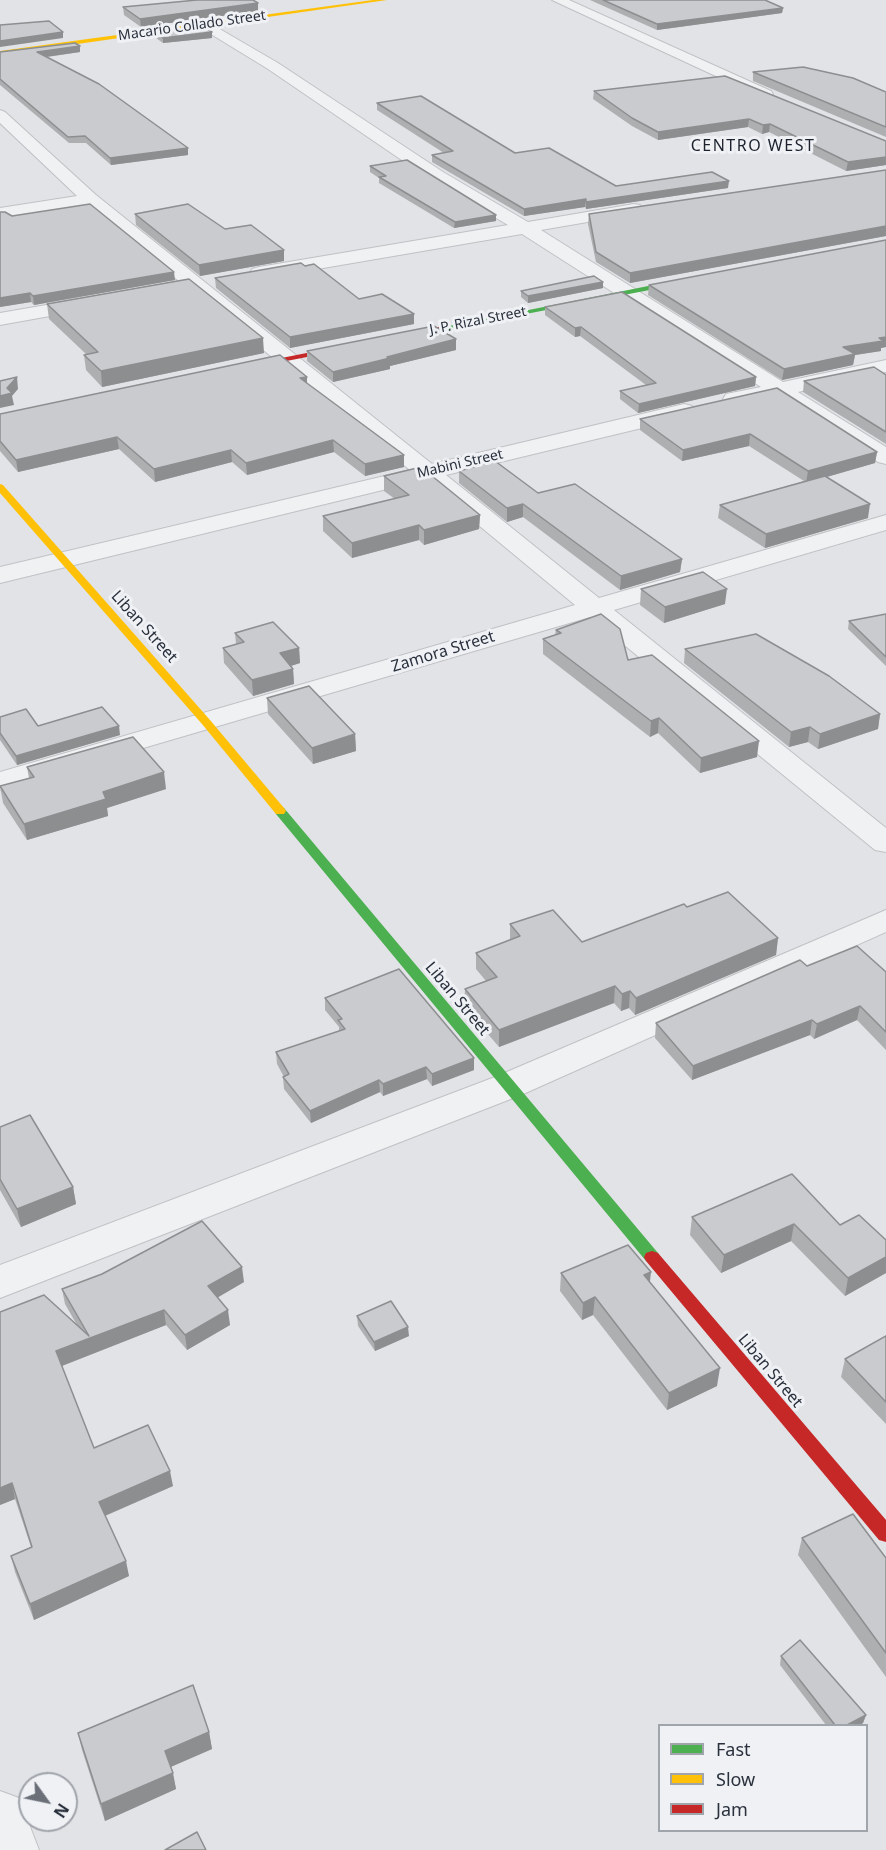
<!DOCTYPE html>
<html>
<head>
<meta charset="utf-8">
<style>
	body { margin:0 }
	#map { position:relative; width:886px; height:1850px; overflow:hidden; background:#e1e3e6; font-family:"Noto Sans",sans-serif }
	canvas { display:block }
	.legend { position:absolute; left:658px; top:1724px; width:210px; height:108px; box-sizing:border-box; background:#eff1f5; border:2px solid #a0a4ab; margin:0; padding:8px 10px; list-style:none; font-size:18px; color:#2a313d }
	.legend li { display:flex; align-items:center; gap:12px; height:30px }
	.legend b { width:30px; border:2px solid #a0a4ab }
	.north { position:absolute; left:18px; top:1772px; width:60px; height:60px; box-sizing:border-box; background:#eff1f5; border:2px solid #a0a4ab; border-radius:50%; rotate:123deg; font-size:16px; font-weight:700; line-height:24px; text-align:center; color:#2a313d }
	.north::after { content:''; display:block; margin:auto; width:21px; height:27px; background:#6a6f78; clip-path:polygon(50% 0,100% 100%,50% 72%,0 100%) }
</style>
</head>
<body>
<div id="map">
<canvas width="886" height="1850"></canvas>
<ul class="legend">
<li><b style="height:8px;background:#4caf50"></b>Fast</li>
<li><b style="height:8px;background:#ffc107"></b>Slow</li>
<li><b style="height:8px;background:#c62828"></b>Jam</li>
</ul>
<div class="north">N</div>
</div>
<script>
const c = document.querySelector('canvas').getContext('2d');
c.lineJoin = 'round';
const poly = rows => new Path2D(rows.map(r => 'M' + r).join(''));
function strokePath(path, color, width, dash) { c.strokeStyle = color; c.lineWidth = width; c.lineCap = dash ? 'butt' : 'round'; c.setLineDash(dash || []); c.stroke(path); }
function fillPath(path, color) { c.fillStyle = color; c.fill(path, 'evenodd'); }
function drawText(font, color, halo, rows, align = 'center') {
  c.font = font + ' "Noto Sans",sans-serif'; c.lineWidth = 6; c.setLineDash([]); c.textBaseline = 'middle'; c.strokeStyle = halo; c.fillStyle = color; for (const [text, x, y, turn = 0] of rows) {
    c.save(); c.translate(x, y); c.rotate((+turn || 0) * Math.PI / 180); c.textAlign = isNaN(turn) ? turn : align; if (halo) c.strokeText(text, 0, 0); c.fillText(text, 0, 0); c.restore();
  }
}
const street = poly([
	[552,0,569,0,771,91,773,94,771,97,761,97,552,0],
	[206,21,278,63,443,172,528,222,634,204,640,205,643,209,640,213,541,230,783,382,886,360,886,372,798,392,886,447,886,464,878,462,776,396,734,405,726,404,723,399,726,394,761,387,522,234,259,279,252,277,250,273,252,269,259,267,508,225,431,180,268,69,201,28,199,25,201,22,206,21],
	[0,110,5,112,96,195,432,464,684,404,692,406,695,411,692,416,446,475,599,598,886,515,886,530,614,610,886,828,886,852,875,850,590,617,0,790,0,772,575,605,424,480,0,583,0,567,410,470,86,205,0,218,0,208,77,196,0,123,0,110],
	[93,297,100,299,103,303,100,307,0,325,0,313,93,297],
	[886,910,886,932,521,1095,0,1298,0,1265,495,1077,886,910],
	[0,1791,19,1798,39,1850,0,1850,0,1791]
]);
strokePath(street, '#c0c1c4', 2);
fillPath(street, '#f0f1f3');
fillPath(poly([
	[693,277,696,277,696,281,438,331,434,329,693,277],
	[280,807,284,808,658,1253,660,1257,658,1261,652,1263,646,1261,276,814,274,811,280,807]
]), '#4caf50');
fillPath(poly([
	[373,0,387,0,0,55,0,51,373,0],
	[0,484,3,485,210,720,284,808,286,811,284,814,276,814,202,724,0,493,0,484]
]), '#ffc107');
fillPath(poly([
	[438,327,441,327,441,331,240,370,236,367,438,327],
	[652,1251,658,1253,886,1520,886,1542,879,1540,646,1261,644,1257,646,1253,652,1251]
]), '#c62828');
fillPath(poly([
	[590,0,765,0,783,8,782,13,657,30],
	[123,7,258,11,141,27,124,15],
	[212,32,212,38,163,43,156,38,155,33],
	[80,46,80,52,47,57,188,155,111,165,86,143,69,143,0,85,0,52],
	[753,72,886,92,886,137,753,81],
	[594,91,886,141,886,165,846,171,769,132,762,134,748,127,658,140,632,126,593,99],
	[377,103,515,153,616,186,728,188,586,209,585,207,524,216,432,162,432,155,444,153,377,110],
	[370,166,496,221,454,228,379,183,379,178,370,172],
	[886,170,886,236,630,283,596,262,588,224,589,214],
	[0,212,12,216,175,280,34,305,31,302,0,307],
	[135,214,225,229,284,250,284,261,200,276,136,225],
	[886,240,886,347,881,348,881,351,855,355,853,365,782,380,648,295,649,285],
	[305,266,359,299,414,314,414,324,290,348,216,288,215,278],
	[603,282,603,288,528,303,521,297,521,291],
	[47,304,264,353,102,387,86,370,84,355,86,354,49,319],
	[545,307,756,377,755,386,638,413,620,399,620,391,646,385,580,336,575,337,545,315],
	[456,339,456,350,390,366,390,369,333,382,307,361,307,351],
	[886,375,886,444,803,392,804,381],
	[307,377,307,384,404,455,404,467,365,476,334,452,247,475,232,462,155,482,119,449,18,472,0,451,0,414],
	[640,419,877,452,875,463,826,477,868,518,765,548,718,518,720,505,804,481,749,446,682,461,640,430],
	[459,471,538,493,682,559,680,572,620,590,523,517,507,522,459,483],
	[384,476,480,515,479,529,424,545,419,540,352,558,323,531,323,516,395,499,384,491],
	[641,589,725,604,664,623,640,605],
	[886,614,886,666,848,629,849,621],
	[556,630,628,660,757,757,700,773,658,733,650,737,543,654,543,639,555,635],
	[235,633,299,648,300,663,291,666,293,669,294,684,253,696,224,663,223,648,236,644],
	[685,649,880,714,878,729,818,749,808,742,789,747,684,663],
	[267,698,355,734,356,751,313,764,268,714],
	[0,717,38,726,120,735,17,765,0,740],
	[27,767,166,789,107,808,108,816,27,840,3,803,0,786,29,778],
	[687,907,778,938,776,955,635,1015,629,1008,621,1011,614,1003,499,1047,464,1006,465,989,486,981,476,969,476,953,510,940,510,924,582,942],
	[807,966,886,972,886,1050,857,1020,814,1039,810,1035,692,1080,655,1038,656,1023],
	[325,998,474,1070,432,1086,427,1079,383,1096,380,1092,311,1123,284,1089,283,1077,284,1077,277,1064,276,1052,339,1032,339,1027,325,1010],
	[0,1127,73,1187,76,1204,21,1227,0,1190],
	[692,1217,840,1225,886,1240,886,1273,845,1296,791,1241,721,1273,690,1235],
	[561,1273,650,1282,717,1386,667,1410,593,1315,582,1320,560,1291],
	[244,1282,218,1297,230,1325,187,1350,166,1325,62,1366,94,1448,173,1486,105,1516,129,1576,34,1620,15,1572,11,1556,31,1547,15,1499,0,1505,77,1325,65,1304,62,1289],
	[357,1316,409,1336,375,1351,358,1326],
	[886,1336,886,1424,841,1377,845,1359],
	[802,1538,886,1558,886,1677,798,1555],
	[781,1656,866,1715,863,1723,860,1725,826,1725,780,1665],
	[209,1732,212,1749,171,1767,176,1789,105,1821,82,1750,78,1733]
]), '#aeafb1');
fillPath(poly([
	[258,3,258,11,141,27,140,19],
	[783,8,782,13,657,30,657,24],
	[63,32,63,38,0,47,0,41],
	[212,32,212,38,163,43,163,38],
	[80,46,80,52,38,58,37,52],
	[749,119,748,127,658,140,658,132],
	[770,124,769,132,762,134,763,125],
	[188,148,188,155,111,165,110,158],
	[886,157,886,165,846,171,848,162],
	[729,181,728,188,586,209,586,202],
	[586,199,585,207,524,216,524,209],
	[496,215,496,221,454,228,455,222],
	[886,226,886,236,630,283,630,273],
	[284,250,284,261,200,276,199,265],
	[174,272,175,280,34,305,33,296],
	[603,282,603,288,528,303,528,296],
	[30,293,31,302,0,307,0,298],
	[414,314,414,324,290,348,290,337],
	[581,327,580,336,575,337,575,328],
	[886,337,886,347,881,348,881,351,855,355,853,365,782,380,784,369,843,347],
	[263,338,264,353,102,387,101,371],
	[456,339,456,350,390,366,390,369,333,382,333,372],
	[17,377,18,389,12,396,14,405,0,408,0,396],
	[307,377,307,388,300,378],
	[756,377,755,386,638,413,639,404],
	[750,434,749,446,682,461,683,450],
	[117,437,119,449,18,472,16,460],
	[333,440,334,452,247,475,246,463],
	[231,450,232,462,155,482,154,469],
	[877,452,875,463,806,483,808,471],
	[404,455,404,467,365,476,365,464],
	[523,504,523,517,507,522,507,508],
	[870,504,868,518,765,548,766,534],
	[480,515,479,529,424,545,424,530],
	[419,525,419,540,352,558,352,543],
	[682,559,680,572,620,590,621,576],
	[727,589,725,604,664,623,665,607],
	[299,648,300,663,281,669,280,653],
	[293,669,294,684,253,696,252,680],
	[880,714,878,729,818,749,820,734],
	[659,718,658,733,650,737,651,721],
	[119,726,120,735,17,765,16,756],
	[810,727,808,742,789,747,791,732],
	[355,734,356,751,313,764,312,748],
	[759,741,757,757,700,773,701,758],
	[164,772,166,789,107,808,108,816,27,840,24,824,103,792],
	[778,938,776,955,635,1015,636,998],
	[615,986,614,1003,499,1047,499,1030],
	[630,991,629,1008,621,1011,622,994],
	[860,1006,857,1020,814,1039,817,1024],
	[812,1020,810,1035,692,1080,693,1066],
	[474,1058,474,1070,432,1086,432,1074],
	[426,1067,427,1079,383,1096,383,1084],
	[379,1080,380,1092,311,1123,310,1111],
	[73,1187,76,1204,21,1227,17,1209],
	[794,1224,791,1241,721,1273,724,1255],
	[886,1257,886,1273,845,1296,848,1278],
	[242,1267,244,1282,210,1302,208,1286],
	[651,1272,649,1290,644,1275],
	[595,1297,593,1315,582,1320,583,1303],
	[164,1310,166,1325,59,1367,56,1351],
	[228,1310,230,1325,187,1350,185,1335],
	[408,1327,409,1336,375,1351,374,1342],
	[720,1368,717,1386,667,1410,669,1393],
	[170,1471,173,1486,102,1517,99,1502],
	[12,1483,15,1499,0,1505,0,1488],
	[126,1561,129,1576,34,1620,30,1604],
	[866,1715,863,1723,860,1725,847,1725],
	[209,1732,212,1749,168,1768,165,1751],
	[173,1773,176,1789,105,1821,101,1804]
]), '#8d8e90');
const building = poly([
	[197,0,253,0,258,3,140,19,123,7,197,0],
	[603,0,765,0,783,8,657,24,603,0],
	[49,21,63,32,0,41,0,25,49,21],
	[202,26,212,32,163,38,155,33,202,26],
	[75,43,80,46,37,52,99,84,188,148,110,158,85,136,68,137,0,79,0,52,75,43],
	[803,67,853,78,886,92,886,127,753,72,803,67],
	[725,76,886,141,886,157,848,162,770,124,763,125,749,119,658,132,632,118,594,91,725,76],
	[421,96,515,153,549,148,616,186,712,172,729,181,586,202,586,199,524,209,432,155,453,151,377,103,421,96],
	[407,160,496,215,455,222,379,177,386,176,370,166,407,160],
	[886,170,886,226,630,273,596,252,589,214,886,170],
	[90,204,174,272,33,296,30,293,0,298,0,212,5,212,12,216,90,204],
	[188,204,225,229,251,225,284,250,199,265,135,214,188,204],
	[886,240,886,337,879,338,883,341,843,347,855,354,784,369,649,285,886,240],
	[301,263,305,266,314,264,359,299,382,294,414,314,290,337,215,278,301,263],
	[594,276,603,282,528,296,521,291,594,276],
	[189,279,263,338,101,371,84,355,98,352,47,304,189,279],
	[622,292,756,377,639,404,620,391,656,383,581,327,575,328,545,307,622,292],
	[434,326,456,339,387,357,390,358,333,372,307,351,434,326],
	[280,355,307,377,300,378,404,455,365,464,333,440,246,463,231,450,154,469,117,437,16,460,0,441,0,414,280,355],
	[874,367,886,375,886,432,804,381,874,367],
	[17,377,7,388,12,393,0,396,0,381,17,377],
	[777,388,877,452,808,471,750,434,683,450,640,419,777,388],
	[495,461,538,493,575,484,682,559,621,576,523,504,507,508,459,471,495,461],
	[421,467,480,515,424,530,419,525,352,543,323,516,409,495,384,476,421,467],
	[825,476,870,504,766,534,720,505,825,476],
	[703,572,727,589,665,607,641,589,703,572],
	[601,614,620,629,628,660,652,655,759,741,701,758,659,718,651,721,543,639,561,633,556,630,601,614],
	[886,614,886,657,849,621,886,614],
	[273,622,299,648,280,653,293,669,252,680,223,648,244,642,235,633,273,622],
	[756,634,829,676,880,714,820,734,810,727,791,732,685,649,756,634],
	[309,686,355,734,312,748,267,698,309,686],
	[102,707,119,726,16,756,0,733,0,717,26,709,38,726,102,707],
	[133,737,164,772,103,792,106,799,24,824,0,786,34,777,27,767,133,737],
	[728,892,778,938,636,998,630,991,622,994,615,986,499,1030,465,989,497,977,476,953,520,936,510,924,553,910,582,942,684,904,687,907,728,892],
	[857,946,886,972,886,1032,860,1006,817,1024,812,1020,693,1066,656,1023,800,960,807,966,857,946],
	[399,969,474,1058,432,1074,426,1067,383,1084,379,1080,310,1111,283,1077,289,1074,276,1052,345,1029,338,1020,342,1019,325,998,399,969],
	[30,1115,73,1187,17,1209,0,1179,0,1127,30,1115],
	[792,1174,840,1225,859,1215,886,1240,886,1257,848,1278,794,1224,724,1255,692,1217,792,1174],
	[202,1221,242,1267,208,1286,228,1310,185,1335,164,1310,56,1351,94,1448,148,1425,170,1471,99,1502,126,1561,30,1604,11,1556,32,1547,12,1483,0,1488,0,1312,44,1295,89,1336,62,1289,102,1274,202,1221],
	[628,1245,651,1272,644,1275,720,1368,669,1393,595,1297,583,1303,561,1273,628,1245],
	[391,1301,408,1327,374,1342,357,1316,391,1301],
	[886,1336,886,1402,845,1359,886,1336],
	[853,1514,886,1558,886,1653,802,1538,853,1514],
	[800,1640,866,1715,847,1725,835,1725,781,1656,800,1640],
	[193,1685,209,1732,165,1751,173,1773,101,1804,78,1733,193,1685],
	[197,1832,206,1850,165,1850,197,1832]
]);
fillPath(building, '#cacbce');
strokePath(building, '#8d8e90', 1.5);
drawText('14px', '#2a313d', '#eff1f5', [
	["Macario Collado Street",192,26,-8],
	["J. P. Rizal Street",478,321,-11],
	["Mabini Street",460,464,-13]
]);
c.letterSpacing = '1.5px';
drawText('16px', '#1c222d', '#eff1f5', [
	["CENTRO WEST",753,146]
]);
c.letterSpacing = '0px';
drawText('16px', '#2a313d', '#eff1f5', [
	["Liban Street",144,627,48],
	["Zamora Street",443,652,-17],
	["Liban Street",457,999,50],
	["Liban Street",770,1371,50]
]);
</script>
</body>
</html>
